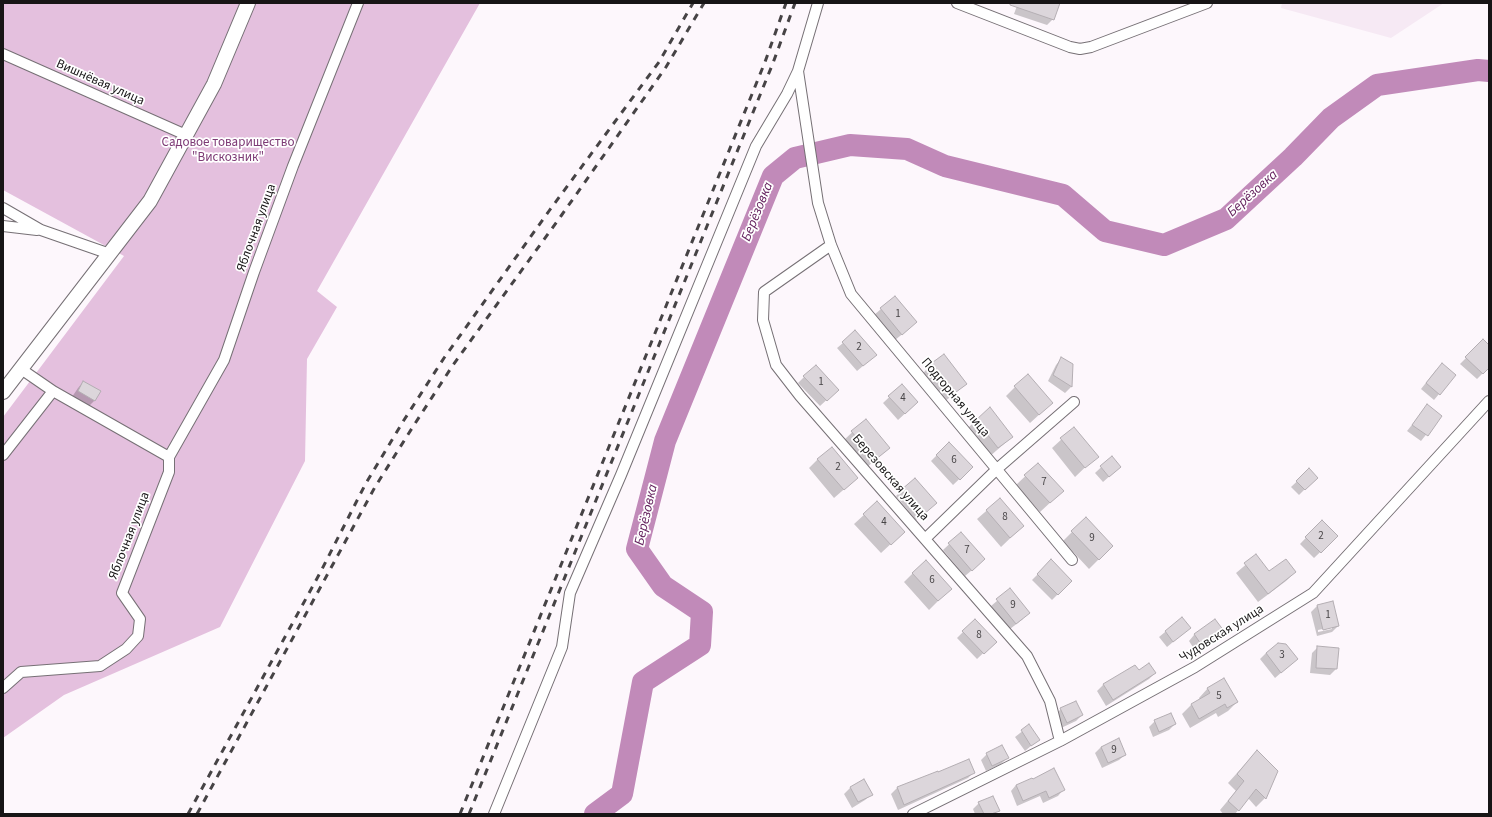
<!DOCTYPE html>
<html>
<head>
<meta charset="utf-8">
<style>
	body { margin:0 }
	#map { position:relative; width:1492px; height:817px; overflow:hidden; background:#fdf7fc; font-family:"Source Sans 3",sans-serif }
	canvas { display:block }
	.frame { position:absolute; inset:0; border:4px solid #171516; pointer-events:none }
</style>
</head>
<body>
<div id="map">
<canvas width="1492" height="817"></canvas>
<div class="frame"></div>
</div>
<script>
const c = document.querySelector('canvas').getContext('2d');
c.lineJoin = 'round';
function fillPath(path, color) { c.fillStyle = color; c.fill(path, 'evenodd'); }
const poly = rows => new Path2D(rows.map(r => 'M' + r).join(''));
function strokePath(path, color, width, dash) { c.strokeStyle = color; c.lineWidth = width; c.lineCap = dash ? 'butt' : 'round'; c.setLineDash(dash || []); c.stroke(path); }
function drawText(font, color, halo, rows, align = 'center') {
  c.font = font + ' "Source Sans 3",sans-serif'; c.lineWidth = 3.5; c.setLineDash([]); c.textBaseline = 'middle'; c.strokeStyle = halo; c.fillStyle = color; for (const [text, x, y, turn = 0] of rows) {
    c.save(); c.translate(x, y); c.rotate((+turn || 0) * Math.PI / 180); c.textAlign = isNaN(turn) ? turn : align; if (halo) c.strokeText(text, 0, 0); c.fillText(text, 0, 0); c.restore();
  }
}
fillPath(poly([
	[1282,3,1444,3,1391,38,1281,8]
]), '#f6e9f4');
fillPath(poly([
	[3,3,480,3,317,291,337,307,307,359,305,461,220,627,64,695,3,738,3,417,124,256,3,190]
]), '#e4c0de');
fillPath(poly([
	[1018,3,1054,3,1053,19,1047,25,1014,14],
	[895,297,910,328,895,340,874,315],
	[1483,341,1489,346,1489,367,1477,379,1460,364],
	[843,343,869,361,857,371,837,348],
	[1061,359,1072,365,1071,387,1065,393,1048,381,1056,365],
	[930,366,966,384,943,403,921,375],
	[1436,370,1439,394,1434,400,1421,389],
	[804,377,832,395,820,406,798,383],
	[83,382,95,400,89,406,72,397,78,388],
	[902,385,911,408,898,420,883,403],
	[1015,387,1052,403,1030,423,1006,396],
	[1427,406,1441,416,1421,441,1407,431],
	[865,420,889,448,866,468,843,441],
	[976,420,1012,437,989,457,967,429],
	[1074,428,1097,456,1075,477,1052,448],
	[949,443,972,467,953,485,931,461],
	[1112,457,1120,467,1103,482,1095,473],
	[818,459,857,478,834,498,809,468],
	[1038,464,1053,500,1040,512,1016,485],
	[1309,470,1316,478,1299,495,1291,487],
	[902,490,929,509,916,520,896,496],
	[1000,499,1023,526,1001,547,977,519],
	[877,503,894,541,881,553,854,524],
	[1086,518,1112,546,1089,569,1063,541],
	[1322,521,1337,536,1314,558,1300,544],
	[961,533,978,565,965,576,943,550],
	[1256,556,1269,573,1295,572,1286,581,1258,602,1236,573],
	[1051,561,1071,581,1052,600,1032,580],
	[913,573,941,598,929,610,904,582],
	[1010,590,1023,619,1010,629,991,606],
	[1332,603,1338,626,1332,632,1317,636,1311,612,1317,606],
	[1332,627,1332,629,1318,632,1318,630],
	[1182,618,1190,628,1167,647,1159,637],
	[975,620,995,642,977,659,957,638],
	[1215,620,1223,631,1196,652,1189,641,1194,635],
	[1318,647,1336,669,1330,675,1310,673,1312,653],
	[1266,653,1297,659,1275,678,1260,659],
	[1135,666,1139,672,1155,673,1149,679,1106,706,1097,691,1103,685],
	[1208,688,1237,702,1228,711,1218,717,1216,713,1190,728,1182,714,1191,705,1200,700,1199,698],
	[1061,709,1082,715,1076,721,1061,728,1055,715],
	[1155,721,1175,724,1169,730,1153,737,1149,727],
	[1029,726,1038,740,1025,751,1015,737],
	[1118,740,1125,755,1119,760,1102,768,1095,753,1101,747],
	[1257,751,1277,771,1265,798,1256,807,1248,798,1235,814,1223,814,1220,810,1236,791,1228,783],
	[987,754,1007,758,1001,764,986,771,981,760],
	[937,772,974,772,968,778,898,810,891,794,897,788],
	[864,781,871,795,865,800,852,808,844,794,850,788],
	[1016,785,1063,790,1058,796,1043,803,1040,796,1017,806,1011,791],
	[979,803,998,810,995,814,975,814,973,809]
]), '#0003');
strokePath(poly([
	[595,814,622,794,643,682,700,645,702,612,663,586,637,549,665,441,773,176,795,158,850,145,907,149,945,166,1063,195,1105,231,1164,245,1226,219,1293,157,1331,118,1377,85,1478,70,1489,71]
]), '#c18ab9', 22);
const building = poly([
	[1010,3,1060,3,1054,20,1010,5,1010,3],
	[895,296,917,322,902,335,880,308,895,296],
	[855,330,877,355,863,366,842,342,855,330],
	[1483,339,1489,345,1489,368,1483,374,1465,357,1483,339],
	[944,354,967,384,952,395,929,365,944,354],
	[1061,357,1073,364,1072,387,1053,375,1061,357],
	[1442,363,1456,375,1440,395,1426,383,1442,363],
	[816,365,839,390,827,401,803,376,816,365],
	[1028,374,1053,403,1039,415,1014,386,1028,374],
	[83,381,101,391,95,401,78,391,83,381],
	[902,384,918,402,905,414,888,396,902,384],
	[1427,404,1442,416,1428,436,1412,425,1427,404],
	[990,407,1013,437,998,448,976,420,990,407],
	[866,419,890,448,875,460,851,431,866,419],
	[1074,427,1099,457,1085,468,1060,438,1074,427],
	[949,442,973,467,960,480,936,455,949,442],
	[832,447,858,478,844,490,817,459,832,447],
	[1112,456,1121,467,1109,477,1100,466,1112,456],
	[1038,463,1064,491,1050,503,1024,475,1038,463],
	[1309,468,1318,478,1305,490,1296,481,1309,468],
	[915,478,937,503,923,515,901,490,915,478],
	[1000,498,1024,526,1010,538,986,510,1000,498],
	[877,501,905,532,891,545,863,514,877,501],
	[1086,517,1113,546,1099,560,1071,531,1086,517],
	[1322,520,1338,536,1321,553,1305,537,1322,520],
	[961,532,985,559,972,571,948,543,961,532],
	[1256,554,1269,571,1286,559,1296,572,1268,594,1244,563,1256,554],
	[1051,559,1072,581,1058,595,1037,574,1051,559],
	[926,560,952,589,938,601,912,573,926,560],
	[1010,588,1030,613,1016,624,996,599,1010,588],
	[1333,601,1339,626,1323,630,1317,605,1333,601],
	[1182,617,1191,628,1173,642,1165,631,1182,617],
	[975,619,997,642,984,654,962,631,975,619],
	[1215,619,1224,631,1203,647,1194,634,1215,619],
	[1278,643,1286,644,1298,659,1281,673,1266,653,1278,643],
	[1317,646,1339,648,1337,669,1316,668,1317,646],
	[1149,663,1156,673,1113,700,1103,684,1135,665,1139,670,1149,663],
	[1224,678,1238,702,1227,708,1225,704,1199,719,1191,704,1210,693,1207,688,1224,678],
	[1076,701,1083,715,1067,723,1060,708,1076,701],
	[1171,713,1176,724,1159,732,1154,720,1171,713],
	[1029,724,1040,740,1031,746,1021,730,1029,724],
	[1119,738,1126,755,1108,763,1101,747,1119,738],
	[1002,745,1009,758,992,766,986,753,1002,745],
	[1257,750,1278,771,1266,799,1256,789,1239,811,1228,801,1244,781,1237,774,1257,750],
	[969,759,975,773,904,805,897,787,938,771,938,772,969,759],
	[1054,768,1065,790,1049,798,1046,791,1023,801,1016,785,1032,778,1033,779,1054,768],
	[864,779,873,795,858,802,850,787,864,779],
	[993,796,1000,811,991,814,984,814,978,802,993,796]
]);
fillPath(building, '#dcd6db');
strokePath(building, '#b4aeb3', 1);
const street = poly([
	[957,3,1070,47,1080,49,1091,47,1207,3],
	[3,54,186,135],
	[798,71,818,203,831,245,851,294,1072,560],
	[3,208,41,230,110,254],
	[3,226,37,230],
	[831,245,764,292,763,320,776,365,800,396,1027,656,1050,701,1060,741],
	[21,369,53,391],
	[3,455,53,391,169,457],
	[926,538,997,469,1074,402],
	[3,688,21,672,100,666,126,649,138,636,140,619,122,593,169,472,169,457,224,360,254,272,293,166,358,3],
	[494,814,562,647,570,593,621,475,756,146,787,94,798,71,818,3],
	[913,814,1060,741,1195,667,1313,593,1489,401]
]);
const secondary = poly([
	[3,392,150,201,214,84,248,3]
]);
strokePath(street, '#767075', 12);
strokePath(secondary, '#767075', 16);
strokePath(street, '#fff', 10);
strokePath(secondary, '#fff', 14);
strokePath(poly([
	[188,814,320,573,366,483,404,420,444,358,549,211,659,62,693,3],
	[197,814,375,487,414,425,453,365,561,216,666,67,704,3],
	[460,814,765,62,786,3],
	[469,814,773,63,795,3]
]), '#464345', 3, [7, 7]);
drawText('11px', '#484547', null, [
	["1",898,315],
	["2",859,348],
	["1",821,383],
	["4",903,399],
	["6",954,461],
	["2",838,468],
	["7",1044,483],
	["8",1005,518],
	["4",884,523],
	["2",1321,537],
	["9",1092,539],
	["7",967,551],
	["6",932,581],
	["9",1013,606],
	["1",1328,616],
	["8",979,636],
	["3",1282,656],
	["5",1219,697],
	["9",1114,751]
]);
drawText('13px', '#171516', '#fff', [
	["Вишнёвая улица",100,83,24],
	["Яблочная улица",257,228,-70],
	["Подгорная улица",955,398,50],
	["Березовская улица",890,478,49],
	["Яблочная улица",130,536,-69],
	["Чудовская улица",1222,634,-32]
]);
drawText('13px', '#7d3a75', '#fff', [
	["Садовое товарищество",228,143],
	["\"Вискозник\"",228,158]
]);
drawText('italic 14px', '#64225e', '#fff', [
	["Берёзовка",1253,194,-42],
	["Берёзовка",758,212,-68],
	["Берёзовка",647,515,-77]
]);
</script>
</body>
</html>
